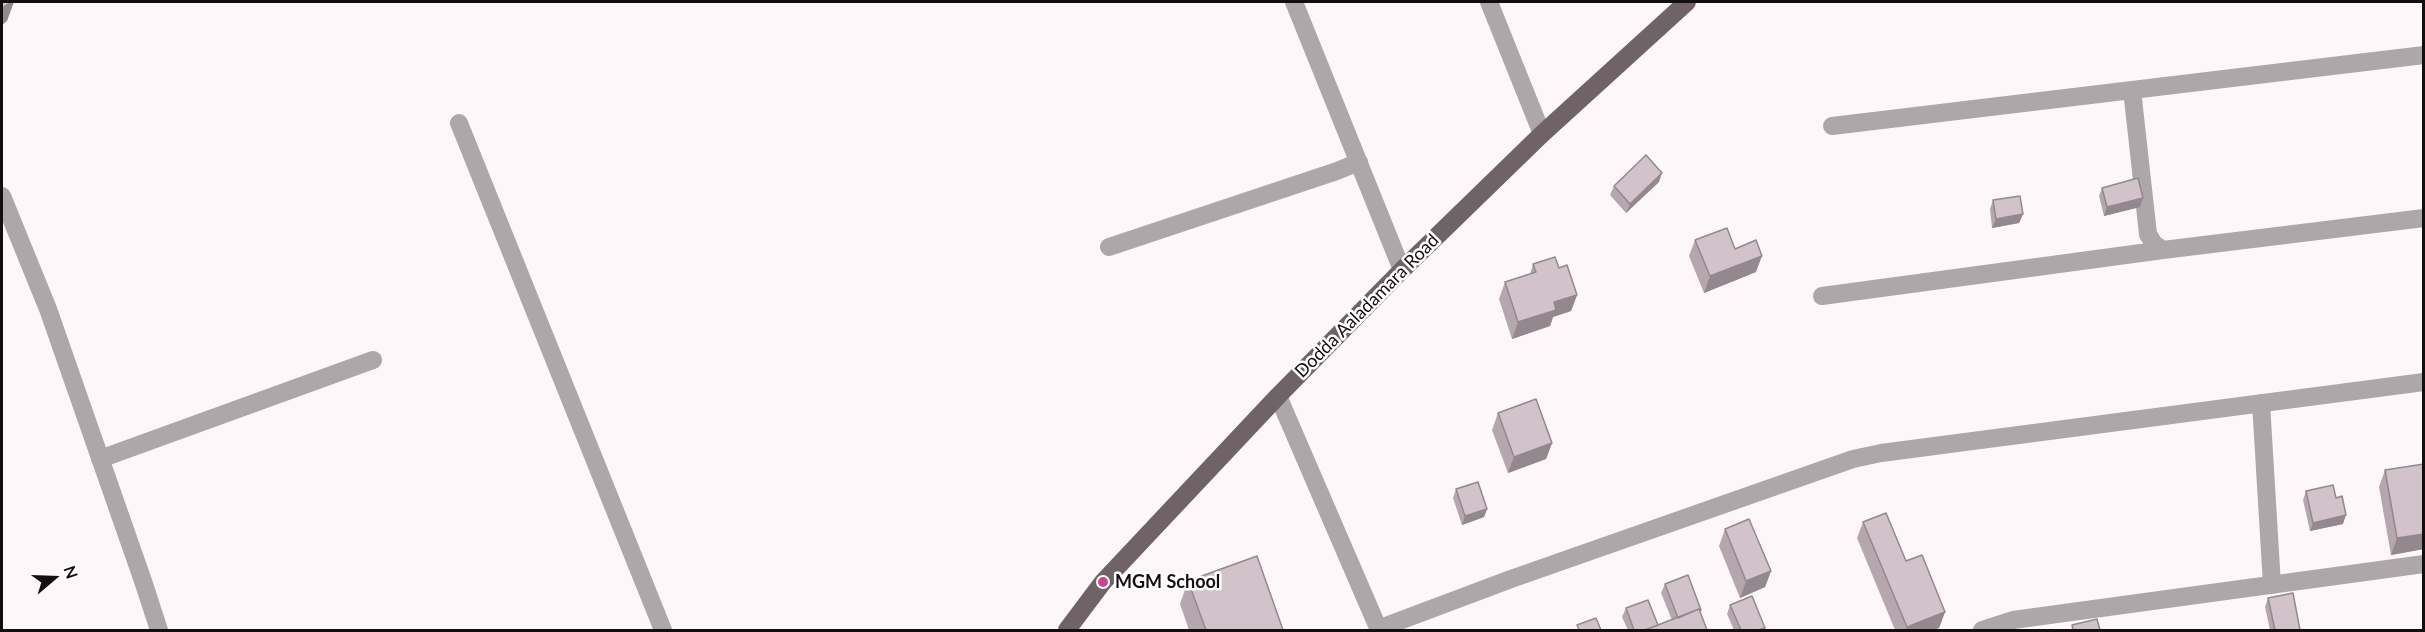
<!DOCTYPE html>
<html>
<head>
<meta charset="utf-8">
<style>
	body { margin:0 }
	#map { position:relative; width:2425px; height:632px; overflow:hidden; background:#fef7fa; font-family:Lato,sans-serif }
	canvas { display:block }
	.frame { position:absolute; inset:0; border:3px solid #130e10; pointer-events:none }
	.north { position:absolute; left:24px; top:548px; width:60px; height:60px; -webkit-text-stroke:4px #fff; paint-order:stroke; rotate:71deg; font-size:16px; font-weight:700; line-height:24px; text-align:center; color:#130e10 }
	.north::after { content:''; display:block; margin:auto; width:21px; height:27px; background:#130e10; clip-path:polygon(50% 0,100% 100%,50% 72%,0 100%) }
</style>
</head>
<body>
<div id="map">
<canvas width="2425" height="632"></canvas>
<div class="frame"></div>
<div class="north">N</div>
</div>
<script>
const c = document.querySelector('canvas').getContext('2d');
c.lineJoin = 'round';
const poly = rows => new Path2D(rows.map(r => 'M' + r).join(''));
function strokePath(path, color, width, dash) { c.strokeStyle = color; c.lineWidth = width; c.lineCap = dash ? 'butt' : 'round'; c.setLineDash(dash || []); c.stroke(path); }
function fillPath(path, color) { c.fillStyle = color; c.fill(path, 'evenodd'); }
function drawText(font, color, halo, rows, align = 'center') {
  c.font = font + ' Lato,sans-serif'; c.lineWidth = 5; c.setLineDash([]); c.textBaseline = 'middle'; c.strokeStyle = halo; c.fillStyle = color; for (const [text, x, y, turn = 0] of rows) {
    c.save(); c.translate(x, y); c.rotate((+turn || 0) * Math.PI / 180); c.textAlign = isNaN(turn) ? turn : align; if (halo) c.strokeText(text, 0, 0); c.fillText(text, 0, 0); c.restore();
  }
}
strokePath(poly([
	[1294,2,1402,270],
	[1489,2,1542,134],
	[2132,90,2148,234,2154,244,2163,250,2424,218],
	[459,123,663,630],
	[1832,126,2424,55],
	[2,196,48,309,143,581,159,630],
	[1109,247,1337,171,1359,162],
	[1822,296,2163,250],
	[1278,396,1379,630],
	[2261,403,2272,585],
	[100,459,373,360],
	[1378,629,1511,579,1853,459,1881,453,2424,382],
	[1982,630,2013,620,2424,564]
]), '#aea7a9', 18);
strokePath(poly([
	[1067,630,1103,582,1278,396,1402,270,1542,134,1687,2]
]), '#6f6368', 18);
fillPath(poly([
	[1659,182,1626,213,1610,195,1614,186],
	[2102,188,2140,207,2104,216,2099,196],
	[1993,200,2023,214,2019,223,1992,228,1990,209],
	[1695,240,1735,249,1756,272,1704,293,1689,256],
	[1533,264,1559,268,1577,295,1571,311,1553,317,1550,326,1512,339,1499,299,1505,282,1530,274],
	[1498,413,1552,443,1546,459,1508,473,1492,430],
	[2424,464,2424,549,2391,555,2379,487,2385,470],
	[1456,489,1487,509,1484,517,1462,525,1453,498],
	[2306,491,2343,524,2310,531,2303,500],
	[1863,522,1906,561,1945,612,1939,628,1933,630,1895,630,1857,538],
	[1725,529,1771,571,1765,587,1740,598,1719,546],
	[1188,581,1283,630,1189,630,1180,604],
	[1665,584,1701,610,1700,612,1707,630,1628,630,1622,617,1626,608,1658,625,1672,620,1661,593],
	[2268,598,2300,630,2270,630,2265,607],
	[1730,605,1765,628,1764,630,1734,630,1727,614]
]), '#b5a7ad');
fillPath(poly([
	[11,2,14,2,7,21,2,25,2,8],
	[1662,173,1659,182,1626,213,1630,204],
	[2143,198,2140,207,2104,216,2107,207],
	[2023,214,2019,223,1992,228,1996,219],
	[1762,256,1756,272,1704,293,1710,276],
	[1577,295,1571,311,1553,317,1550,326,1512,339,1518,322,1554,302],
	[1552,443,1546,459,1508,473,1514,457],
	[1487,509,1484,517,1462,525,1465,516],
	[2346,515,2343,524,2310,531,2313,523],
	[2424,534,2424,549,2391,555,2397,538],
	[1771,571,1765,587,1740,598,1746,581],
	[1945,612,1939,628,1933,630,1905,630,1907,627]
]), '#93888d');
const building = poly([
	[2,2,11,2,2,8,2,2],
	[1646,155,1662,173,1630,204,1614,186,1646,155],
	[2138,178,2143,198,2107,207,2102,188,2138,178],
	[2020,196,2023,214,1996,219,1993,200,2020,196],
	[1727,228,1735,249,1756,240,1762,256,1710,276,1695,240,1727,228],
	[1555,257,1559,268,1567,265,1577,295,1554,302,1556,310,1518,322,1505,282,1536,272,1533,264,1555,257],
	[1536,399,1552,443,1514,457,1498,413,1536,399],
	[2424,464,2424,534,2397,538,2385,470,2424,464],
	[1478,482,1487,509,1465,516,1456,489,1478,482],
	[2333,485,2336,498,2342,496,2346,515,2313,523,2306,491,2333,485],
	[1886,513,1906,561,1922,555,1945,612,1907,627,1863,522,1886,513],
	[1749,519,1771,571,1746,581,1725,529,1749,519],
	[1257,556,1283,630,1206,630,1188,581,1257,556],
	[1688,575,1701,610,1700,610,1699,609,1678,618,1665,584,1688,575],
	[2293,593,2300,630,2275,630,2268,598,2293,593],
	[1752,596,1765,628,1758,630,1741,630,1730,605,1752,596],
	[1648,600,1658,625,1645,630,1634,630,1626,608,1648,600],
	[1699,609,1707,630,1645,630,1699,609],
	[1596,618,1601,630,1579,630,1577,625,1596,618],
	[2097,619,2100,630,2073,630,2072,625,2097,619]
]);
fillPath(building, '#d2c2c9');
strokePath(building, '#93888d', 1.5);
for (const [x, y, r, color] of [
	[1103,582,6,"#c9468c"]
]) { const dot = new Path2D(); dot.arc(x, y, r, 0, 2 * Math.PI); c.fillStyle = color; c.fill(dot); strokePath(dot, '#fff', 2); }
drawText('18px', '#130e10', '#fff', [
	["Dodda Aaladamara Road",1367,306,-45]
]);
drawText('bold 18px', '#130e10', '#fff', [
	["MGM School",1115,582]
], 'left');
</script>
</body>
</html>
